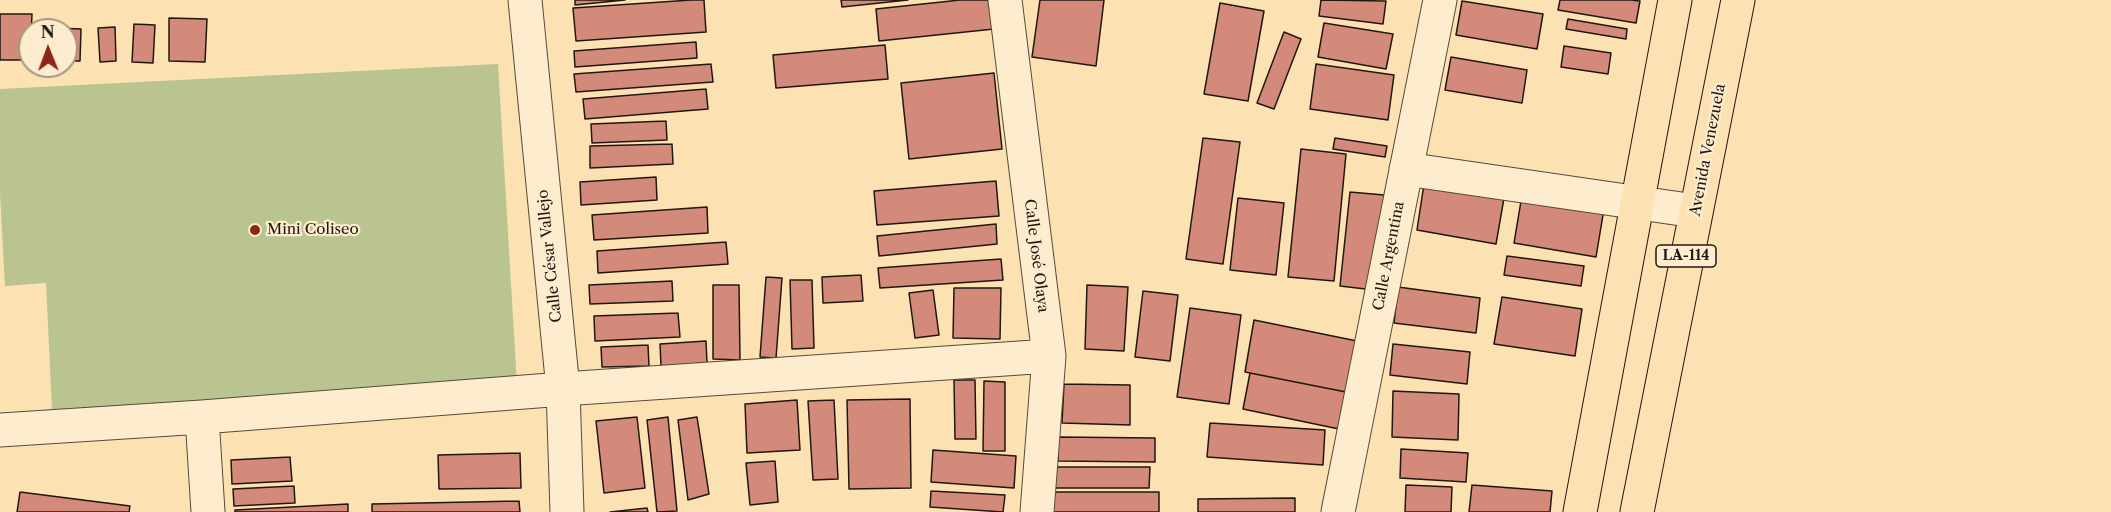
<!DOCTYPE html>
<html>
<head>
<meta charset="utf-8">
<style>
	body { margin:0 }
	#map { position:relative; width:2111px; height:512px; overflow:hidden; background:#fce2b3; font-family:"Libre Caslon Text",serif }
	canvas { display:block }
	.north { position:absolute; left:18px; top:18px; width:60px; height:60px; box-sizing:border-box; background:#fdecce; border:2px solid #a59782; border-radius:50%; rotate:359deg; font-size:16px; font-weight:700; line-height:24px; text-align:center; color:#211710 }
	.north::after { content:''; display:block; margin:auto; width:21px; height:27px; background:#8f2418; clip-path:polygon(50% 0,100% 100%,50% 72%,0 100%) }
</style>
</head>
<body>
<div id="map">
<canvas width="2111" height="512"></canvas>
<div class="north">N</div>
</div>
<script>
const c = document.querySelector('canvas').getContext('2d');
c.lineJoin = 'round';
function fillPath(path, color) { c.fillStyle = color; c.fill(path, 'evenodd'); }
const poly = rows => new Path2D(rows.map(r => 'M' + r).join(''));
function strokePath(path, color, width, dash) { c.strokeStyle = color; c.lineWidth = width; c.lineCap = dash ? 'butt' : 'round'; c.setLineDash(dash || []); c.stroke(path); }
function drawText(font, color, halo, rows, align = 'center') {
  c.font = font + ' "Libre Caslon Text",serif'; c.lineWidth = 4.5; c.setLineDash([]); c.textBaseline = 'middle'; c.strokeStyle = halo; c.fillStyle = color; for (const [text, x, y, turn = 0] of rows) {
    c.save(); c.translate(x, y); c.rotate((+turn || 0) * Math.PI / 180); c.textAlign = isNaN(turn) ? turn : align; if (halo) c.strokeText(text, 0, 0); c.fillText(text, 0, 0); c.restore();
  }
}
fillPath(poly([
	[498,64,517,385,52,410,46,283,5,286,0,194,0,89]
]), '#b9c490');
const building = poly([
	[575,0,625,0,575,5,575,0],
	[691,0,704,0,706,32,576,41,573,8,691,0],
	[841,0,908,0,842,7,841,0],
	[960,0,991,0,994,29,879,41,876,9,960,0],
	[1040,0,1104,0,1096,66,1032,57,1040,0],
	[1321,0,1386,1,1383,24,1319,16,1321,0],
	[1560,0,1631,0,1640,1,1636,23,1558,10,1560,0],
	[1462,1,1543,14,1537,49,1456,35,1462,1],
	[1220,3,1264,11,1248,101,1204,94,1220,3],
	[0,14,32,14,30,60,0,60,0,14],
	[169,18,207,19,205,62,169,61,169,18],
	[1568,19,1627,29,1626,39,1566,29,1568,19],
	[1324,23,1393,34,1386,69,1318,57,1324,23],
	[134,24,155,25,153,63,132,62,134,24],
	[115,27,116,61,100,62,98,28,115,27],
	[56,28,81,29,80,61,66,61,66,30,56,30,56,28],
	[1284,32,1301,39,1274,109,1257,103,1284,32],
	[696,42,697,58,575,67,574,51,696,42],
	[885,45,888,79,776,88,773,55,885,45],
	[1564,46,1611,53,1608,74,1561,67,1564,46],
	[1451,57,1527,70,1522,103,1445,90,1451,57],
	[711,64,713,82,576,92,574,74,711,64],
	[1316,64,1394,75,1388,120,1310,109,1316,64],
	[994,73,1002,149,909,159,901,83,994,73],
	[706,89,708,109,585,119,583,99,706,89],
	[666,121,667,140,592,143,591,124,666,121],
	[1203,138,1240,142,1223,264,1186,259,1203,138],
	[1335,138,1387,146,1385,157,1333,149,1335,138],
	[672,144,673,164,590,168,590,146,672,144],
	[1301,149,1346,154,1334,281,1288,277,1301,149],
	[656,177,657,200,581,205,580,182,656,177],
	[996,181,999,216,877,225,874,191,996,181],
	[1424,184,1504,198,1496,244,1417,230,1424,184],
	[1350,192,1384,195,1374,290,1340,286,1350,192],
	[1522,195,1604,209,1596,257,1514,243,1522,195],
	[1238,198,1284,203,1276,275,1230,270,1238,198],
	[707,207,708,233,594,240,592,215,707,207],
	[996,224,997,244,879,256,877,236,996,224],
	[726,242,728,264,598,273,597,251,726,242],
	[1507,256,1584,266,1581,286,1504,275,1507,256],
	[1001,259,1003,280,880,288,878,268,1001,259],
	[861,275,863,301,823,303,822,277,861,275],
	[766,277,782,278,776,358,760,357,766,277],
	[790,280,812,280,814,348,792,349,790,280],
	[672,281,673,301,590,304,589,285,672,281],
	[713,285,739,285,740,360,713,359,713,285],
	[1087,285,1128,287,1124,351,1085,349,1087,285],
	[1398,287,1480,298,1476,333,1394,323,1398,287],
	[954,288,1001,288,1000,339,953,338,954,288],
	[933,290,939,335,915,338,909,293,933,290],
	[1143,291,1178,295,1170,361,1135,357,1143,291],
	[1502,297,1582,309,1575,356,1494,344,1502,297],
	[1190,308,1241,315,1229,404,1177,397,1190,308],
	[678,313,680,337,595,341,594,316,678,313],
	[1254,320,1357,341,1346,392,1245,372,1254,320],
	[706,341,707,363,661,366,660,344,706,341],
	[1393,344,1470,352,1467,384,1390,375,1393,344],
	[648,345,649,366,602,367,601,347,648,345],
	[1250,373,1346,392,1339,429,1243,409,1250,373],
	[954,380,975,380,976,439,955,439,954,380],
	[984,381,1005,382,1005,451,983,451,984,381],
	[1064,384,1130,385,1130,425,1062,423,1064,384],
	[1393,391,1459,394,1458,440,1392,437,1393,391],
	[910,399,911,488,849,489,847,400,910,399],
	[797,400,800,450,747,453,745,404,797,400],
	[834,400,838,479,813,480,808,401,834,400],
	[637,417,645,488,604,493,596,421,637,417],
	[668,417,677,511,657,512,647,420,668,417],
	[697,417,709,494,688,500,678,420,697,417],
	[1210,423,1325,430,1323,465,1207,457,1210,423],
	[1058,437,1155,438,1155,462,1058,461,1058,437],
	[1401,449,1468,453,1466,482,1400,478,1401,449],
	[933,450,1016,456,1014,488,931,482,933,450],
	[520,453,521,488,439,489,438,455,520,453],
	[290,457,292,481,232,484,231,460,290,457],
	[775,461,778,502,750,505,746,463,775,461],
	[1050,467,1150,467,1149,488,1050,488,1050,467],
	[1406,485,1452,487,1451,512,1405,512,1406,485],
	[1472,485,1552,491,1550,512,1469,512,1472,485],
	[294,486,295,503,234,506,233,489,294,486],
	[931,491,1005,495,1003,512,930,507,931,491],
	[20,492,130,506,129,512,17,512,20,492],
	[1048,492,1159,492,1159,512,1048,512,1048,492],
	[1295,498,1295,512,1198,512,1198,499,1295,498],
	[519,501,520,512,372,512,372,504,519,501],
	[348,504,348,512,235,512,235,510,348,504],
	[647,508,648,512,610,512,647,508]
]);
fillPath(building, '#d48a7a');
strokePath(building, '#211710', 1.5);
const minor = poly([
	[525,0,563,389,567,512],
	[1005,0,1049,356,1037,512],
	[1406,169,1695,211],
	[202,417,208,512],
	[0,430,202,417,563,389,1049,356],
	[1338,512,1440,0]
]);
const primary = poly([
	[1580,512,1675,0],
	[1637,512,1738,0]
]);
strokePath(minor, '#584a39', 35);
strokePath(primary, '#211710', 35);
strokePath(minor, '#fdecce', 33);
strokePath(primary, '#fce2b3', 33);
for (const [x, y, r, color] of [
	[255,230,6,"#8f2418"]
]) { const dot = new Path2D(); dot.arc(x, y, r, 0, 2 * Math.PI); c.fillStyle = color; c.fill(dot); strokePath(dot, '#fdecce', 2); }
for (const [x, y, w] of [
	[1686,256,60]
]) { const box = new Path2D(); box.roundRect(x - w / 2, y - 11, w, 22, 4.5); c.fillStyle = '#fdecce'; c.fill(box); strokePath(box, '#211710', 1.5); }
drawText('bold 14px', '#211710', null, [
	["LA-114",1686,256]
]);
drawText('15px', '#211710', '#fdecce', [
	["Avenida Venezuela",1708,150,-79],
	["Calle César Vallejo",550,256,-96],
	["Calle José Olaya",1036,256,83],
	["Calle Argentina",1389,256,-79]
]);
drawText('15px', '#211710', '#fdecce', [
	["Mini Coliseo",267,230]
], 'left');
</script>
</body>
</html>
